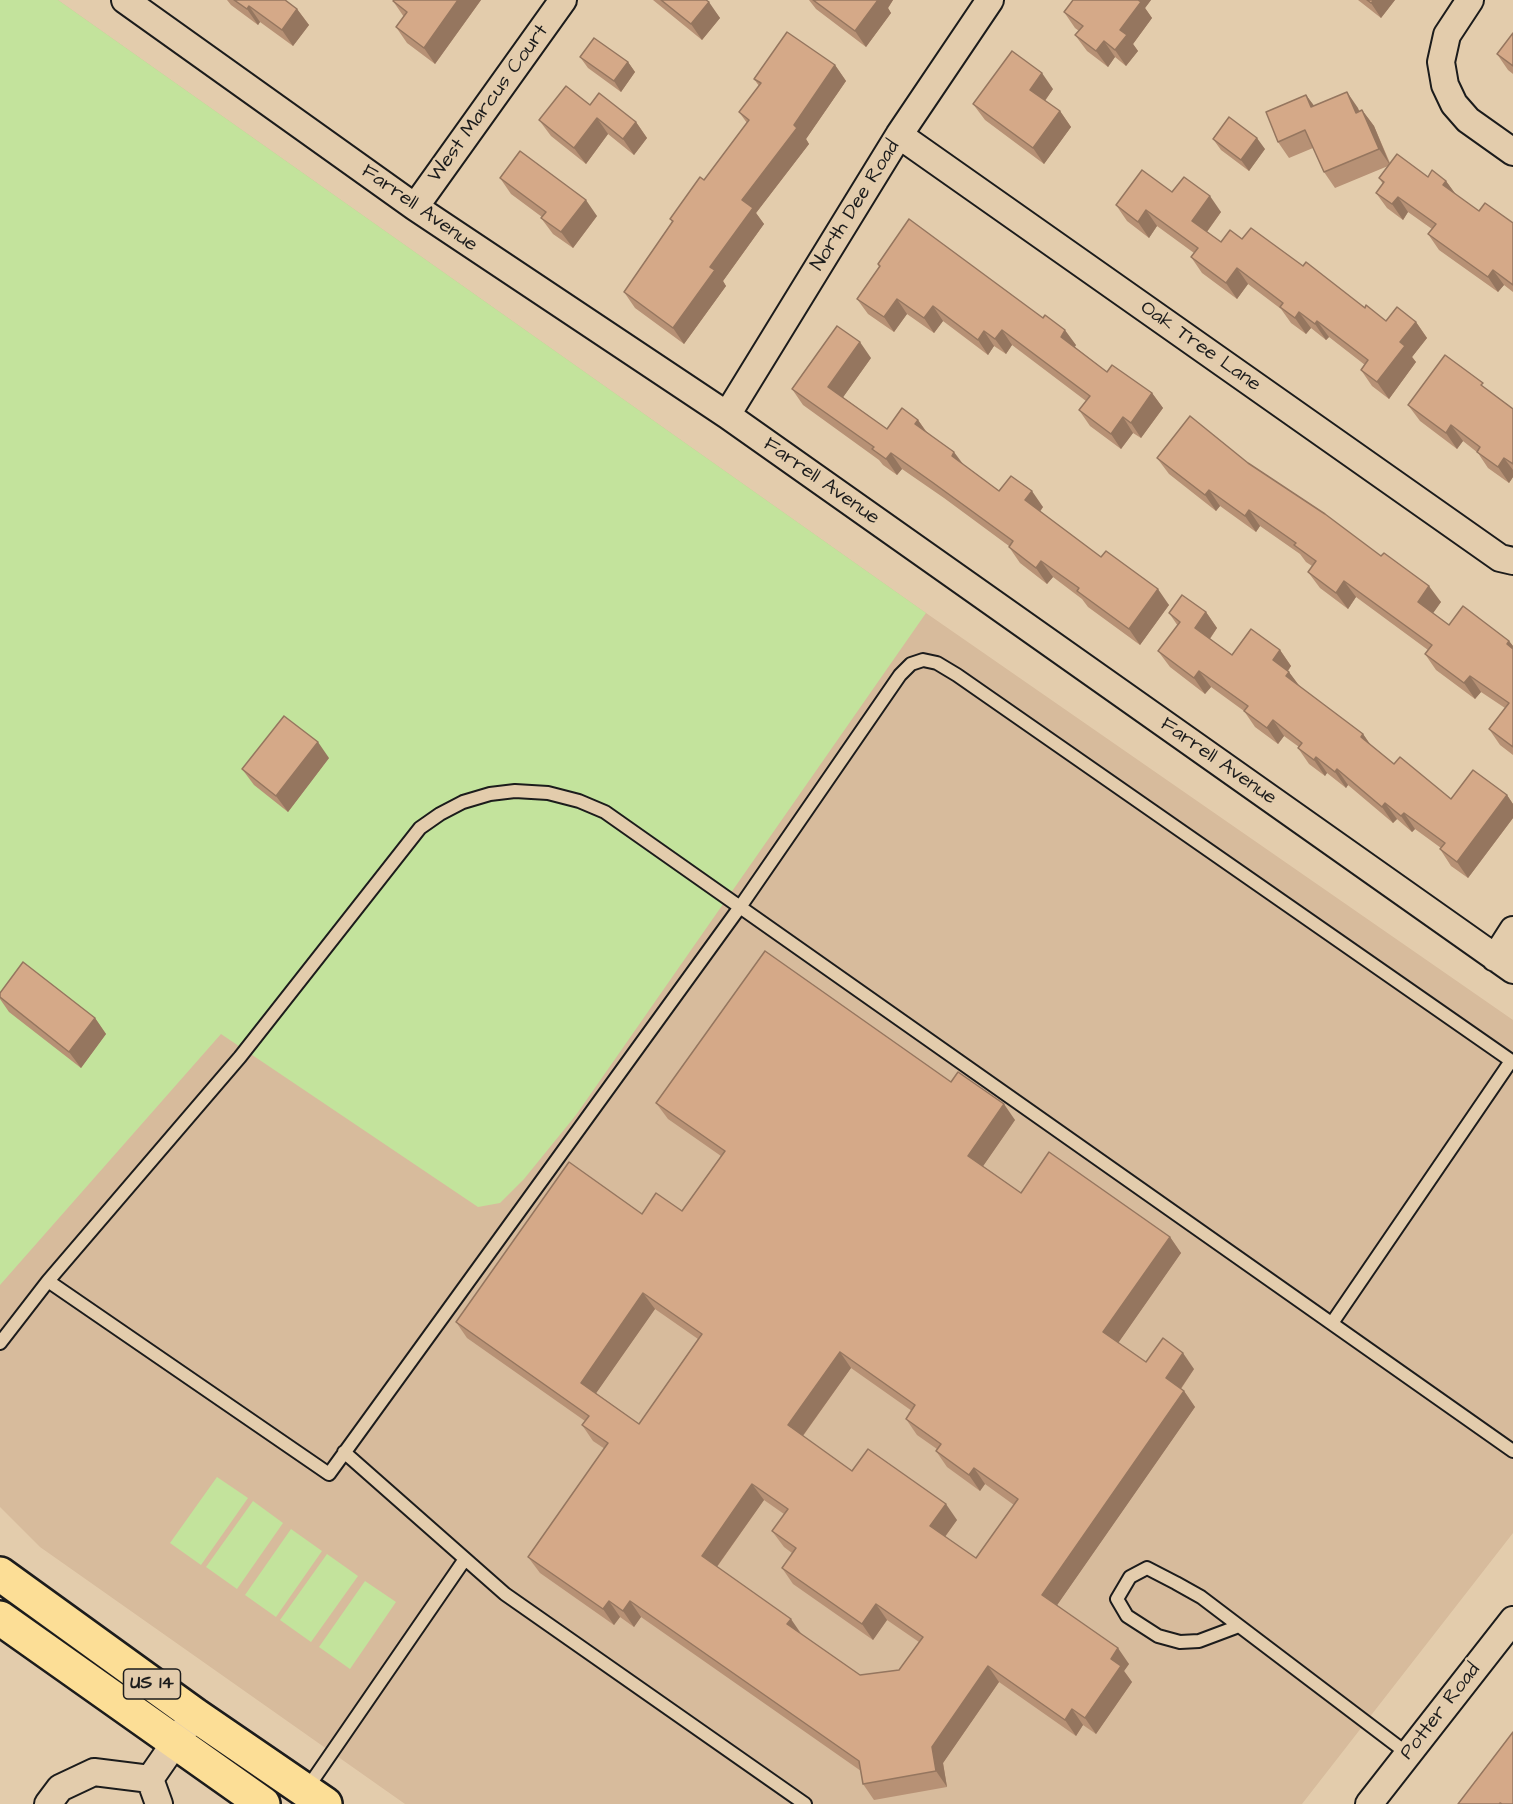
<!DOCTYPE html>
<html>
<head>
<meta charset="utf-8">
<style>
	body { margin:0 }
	canvas { display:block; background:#e3ccac }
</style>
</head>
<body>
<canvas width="1513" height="1804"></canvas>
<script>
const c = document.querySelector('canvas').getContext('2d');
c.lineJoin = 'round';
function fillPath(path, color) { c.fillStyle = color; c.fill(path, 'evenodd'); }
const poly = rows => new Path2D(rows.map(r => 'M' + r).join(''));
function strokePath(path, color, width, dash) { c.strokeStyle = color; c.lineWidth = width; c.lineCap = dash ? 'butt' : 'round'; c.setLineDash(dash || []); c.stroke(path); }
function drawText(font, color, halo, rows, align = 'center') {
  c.font = font + ' "Architects Daughter",sans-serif'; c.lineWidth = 4.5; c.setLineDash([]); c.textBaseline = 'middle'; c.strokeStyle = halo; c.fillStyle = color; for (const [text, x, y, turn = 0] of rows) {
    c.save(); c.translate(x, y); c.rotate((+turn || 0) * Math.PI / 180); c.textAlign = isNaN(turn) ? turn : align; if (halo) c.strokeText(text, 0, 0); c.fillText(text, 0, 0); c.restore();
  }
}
fillPath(poly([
	[0,0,58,0,926,613,1513,1020,1513,1533,1302,1804,405,1804,40,1547,0,1507]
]), '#d7bb9c');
fillPath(poly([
	[0,0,58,0,926,613,576,1115,524,1179,500,1203,478,1207,221,1034,0,1285],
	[217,1477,248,1498,201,1565,170,1543],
	[253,1501,283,1523,237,1589,206,1567],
	[291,1529,322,1551,276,1617,245,1595],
	[327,1554,358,1576,311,1642,280,1620],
	[365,1581,396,1602,350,1669,319,1647]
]), '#c3e39c');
const service = poly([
	[48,1281,329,1474,740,907,900,675,911,664,923,660,937,663,957,675,1513,1062],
	[1332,1323,1511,1061],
	[0,1343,48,1281,240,1057,420,828,440,814,463,802,490,794,515,791,548,793,579,801,605,812,1513,1451],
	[344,1452,505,1594,805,1804],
	[1239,1626,1199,1641,1180,1642,1158,1636,1127,1616,1117,1599,1130,1577,1147,1568,1176,1583,1201,1597,1408,1754],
	[306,1790,465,1559]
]);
const minor = poly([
	[125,0,415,207,727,415,1513,970],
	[1470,0,1447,35,1441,62,1445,85,1454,104,1468,120,1513,152],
	[899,135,1500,558,1513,561],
	[415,207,563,0],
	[727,415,899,135,990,0],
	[1495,958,1513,930],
	[150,1779,186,1727],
	[150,1779,159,1804],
	[48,1804,60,1788,94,1772,150,1779],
	[1369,1804,1513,1620]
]);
const primary = poly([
	[0,1574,195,1715,325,1804],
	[0,1618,263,1804]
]);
strokePath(service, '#1c1c1c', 16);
strokePath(minor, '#1c1c1c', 30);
strokePath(primary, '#1c1c1c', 38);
strokePath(service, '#e3ccac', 12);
strokePath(minor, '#e3ccac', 26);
strokePath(primary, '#fcde96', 33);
fillPath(poly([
	[227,0,285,0,297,9,309,25,293,46,260,22,258,25,231,5],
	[394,0,481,0,435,64,407,43,396,27,404,17,393,1],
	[653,0,706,0,720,18,702,40],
	[809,0,893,0,888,8,891,13,866,47,816,9],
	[1073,0,1151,0,1145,8,1152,18,1133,44,1138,51,1126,66,1115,57,1108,67,1087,51,1075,35,1079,31,1075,28,1064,12],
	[1358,0,1395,0,1381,18],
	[1513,33,1513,74,1508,70,1497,54],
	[580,57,628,62,635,72,621,92,588,68],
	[835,65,846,81,806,139,809,144,756,213,764,224,723,281,726,286,684,344,635,308,624,292,672,222,670,219,704,180,747,123,739,112,759,86,754,79],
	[1053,89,1045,101,1060,111,1071,127,1044,164,985,120,973,104],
	[1347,92,1359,112,1362,110,1374,126,1390,163,1428,177,1446,181,1456,195,1479,211,1513,223,1513,292,1504,285,1498,292,1439,250,1428,234,1432,229,1408,212,1403,220,1387,208,1376,193,1383,184,1379,178,1388,166,1335,188,1324,172,1313,148,1289,158,1278,142,1306,95,1314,106],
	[590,105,636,122,647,138,634,155,608,134,586,164,551,136,539,120],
	[1213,139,1265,149,1249,171,1221,150],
	[500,178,597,216,573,248,553,234,541,218,542,217,511,194],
	[1172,192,1221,212,1207,232,1221,242,1242,239,1303,266,1365,308,1386,321,1416,322,1427,338,1412,357,1416,362,1389,399,1372,386,1361,370,1365,365,1329,337,1326,340,1311,328,1306,334,1291,323,1281,309,1248,284,1237,299,1202,273,1191,257,1194,253,1157,226,1149,238,1127,221,1116,205],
	[878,264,1076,345,1075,347,1107,372,1152,393,1163,408,1141,438,1133,433,1121,449,1090,426,1079,410,1086,401,1012,345,1006,354,994,346,988,355,943,321,934,333,907,314,894,332,868,314,857,299,879,267],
	[871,358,843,397,887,429,918,420,926,431,964,465,999,491,1043,507,1040,511,1101,557,1169,605,1140,645,1088,607,1082,599,1053,577,1047,584,1020,563,1009,547,1009,546,944,498,902,469,897,475,883,465,879,460,803,405,792,389],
	[1488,390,1513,409,1513,477,1509,483,1488,468,1478,453,1463,441,1457,449,1420,421,1408,405],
	[1157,458,1248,463,1441,602,1432,613,1449,625,1509,641,1513,646,1513,755,1500,745,1489,729,1505,708,1481,692,1475,699,1436,670,1425,654,1428,650,1356,597,1348,609,1320,588,1308,572,1312,566,1306,562,1300,554,1260,526,1256,532,1220,506,1216,511,1169,474],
	[1206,612,1217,628,1210,639,1232,655,1280,650,1291,666,1288,671,1299,686,1363,734,1370,744,1394,764,1451,799,1507,795,1513,804,1513,818,1468,878,1451,866,1440,849,1441,848,1415,829,1412,832,1397,819,1393,823,1348,785,1346,788,1327,773,1325,776,1309,764,1298,748,1299,747,1284,736,1278,744,1255,727,1244,711,1211,687,1205,694,1170,667,1158,651,1178,626,1169,613],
	[329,758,288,812,254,785,242,769],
	[0,993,95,1018,106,1034,81,1068,9,1012,0,999],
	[951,1082,1015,1120,983,1166,1021,1193,1170,1237,1181,1253,1118,1343,1146,1362,1194,1369,1181,1389,1184,1391,1195,1407,1057,1605,1129,1664,1124,1671,1132,1682,1096,1734,1083,1725,1076,1736,999,1682,943,1763,947,1787,874,1800,863,1784,861,1771,641,1617,634,1627,620,1617,614,1625,540,1573,528,1557,605,1449,593,1441,582,1425,585,1421,467,1338,456,1322,642,1214,682,1211,721,1156,668,1119,656,1103],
	[655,1309,698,1339,639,1424,596,1393],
	[851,1368,912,1411,906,1419,917,1435,937,1449,936,1451,947,1467,980,1491,985,1484,1014,1505,976,1558,945,1537,957,1520,852,1471,803,1436],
	[764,1500,784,1514,772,1531,784,1547,792,1553,782,1568,793,1584,873,1640,887,1620,919,1642,899,1670,860,1675,802,1635,717,1567]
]), '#b79175');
fillPath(poly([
	[458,0,481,0,435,64,424,48],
	[878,0,893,0,888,8,891,13,866,47,855,31],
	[1135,0,1151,0,1145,8,1152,18,1133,44,1138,51,1126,66,1115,50,1120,30],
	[1374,0,1395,0,1381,18,1371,3],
	[709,2,720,18,702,40,691,24],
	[249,6,260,22,258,25,247,9],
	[297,9,309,25,293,46,282,30],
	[1104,41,1115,57,1108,67,1096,51],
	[628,62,635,72,621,92,614,81],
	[835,65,846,81,806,139,809,144,756,213,764,224,723,281,726,286,684,344,673,328,710,267,742,200],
	[1042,73,1053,89,1041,106,1030,90],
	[1347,92,1358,108,1367,129,1356,113],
	[1306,95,1318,111,1311,107],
	[1362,110,1374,126,1390,165,1379,149],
	[1060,111,1071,127,1044,164,1033,148],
	[597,118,608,134,586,164,574,148],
	[636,122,647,138,634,155,623,139],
	[1257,138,1265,149,1249,171,1241,160],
	[1446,181,1457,196,1443,185],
	[1210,196,1221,212,1203,237,1192,221],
	[1398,197,1408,212,1403,220,1392,204],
	[586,200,597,216,573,248,561,232],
	[1146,210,1157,226,1149,238,1138,222],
	[1237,268,1248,284,1237,299,1226,283],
	[1493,270,1504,285,1498,292,1488,277],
	[897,299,907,314,894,332,884,317],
	[933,306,943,321,934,333,924,318],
	[1299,312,1311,328,1306,334,1295,318],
	[1317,321,1329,337,1326,340,1315,324],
	[1416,322,1427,338,1412,357,1416,362,1389,399,1377,382,1400,342],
	[1002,330,1012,345,1006,354,995,339],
	[1065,330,1076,345,1071,352,1061,337],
	[984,331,994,346,988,355,978,340],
	[860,342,871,358,839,403,828,387],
	[1152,393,1163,408,1141,438,1131,423],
	[1123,417,1133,433,1121,449,1111,434],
	[918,420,929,436,915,424],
	[1451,425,1463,441,1457,449,1446,433],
	[954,452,966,468,952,456],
	[891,453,902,469,897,475,886,459],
	[1504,458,1513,470,1513,477,1509,483,1498,467],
	[1209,490,1220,506,1216,511,1205,495],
	[1032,491,1043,507,1037,516,1025,500],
	[1249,510,1260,526,1256,532,1245,516],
	[1041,561,1053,577,1047,584,1036,568],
	[1344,581,1356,597,1348,609,1336,593],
	[1429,586,1441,602,1429,619,1418,602],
	[1158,589,1169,605,1140,645,1129,629],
	[1206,612,1217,628,1206,644,1195,628],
	[1509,641,1513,646,1513,653,1507,644],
	[1280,650,1291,666,1284,676,1273,660],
	[1199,671,1211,687,1205,694,1194,678],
	[1289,672,1301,688,1286,676],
	[1470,676,1481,692,1475,699,1464,683],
	[1273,720,1284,736,1278,744,1267,728],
	[1363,734,1374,750,1361,737],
	[318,742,329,758,288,812,276,796],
	[1316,757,1327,773,1325,776,1314,760],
	[1337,769,1348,785,1346,788,1335,772],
	[1507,795,1513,804,1513,818,1468,878,1457,862],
	[1385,803,1397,819,1393,823,1382,807],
	[1404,813,1415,829,1412,832,1401,816],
	[95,1018,106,1034,81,1068,69,1052],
	[1004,1104,1015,1120,979,1172,968,1156],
	[1170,1237,1181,1253,1114,1349,1103,1332],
	[643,1293,655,1309,592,1399,581,1383],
	[840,1352,851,1368,799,1441,788,1425],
	[1183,1353,1194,1369,1177,1394,1166,1378],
	[1184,1391,1195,1407,1053,1611,1042,1595],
	[974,1468,985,1484,980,1491,969,1475],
	[752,1484,764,1500,713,1572,702,1556],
	[946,1504,957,1520,941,1542,930,1526],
	[609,1601,620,1617,614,1625,603,1609],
	[630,1601,641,1617,634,1627,623,1611],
	[876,1604,887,1620,873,1640,862,1624],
	[791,1619,802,1635,787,1624],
	[1118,1648,1129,1664,1124,1671,1132,1682,1096,1734,1085,1718,1111,1659],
	[988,1666,999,1682,943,1763,947,1787,936,1771,932,1747],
	[1072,1709,1083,1725,1076,1736,1065,1720]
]), '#95765f');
const building = poly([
	[234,0,285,0,297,9,282,30,249,6,247,9,234,0],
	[394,0,458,0,424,48,396,27,407,12,393,1,394,0],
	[661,0,706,0,709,2,691,24,661,0],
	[813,0,878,0,855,31,813,0],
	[1073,0,1138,0,1141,2,1120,30,1127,35,1115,50,1104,41,1096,51,1075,35,1083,26,1064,12,1073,0],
	[1367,0,1374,0,1371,3,1367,0],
	[787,32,835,65,794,125,797,128,742,200,753,208,710,267,715,270,673,328,624,292,673,221,670,219,700,177,704,180,749,120,739,112,761,83,754,79,787,32],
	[1513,33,1513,66,1497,54,1513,33],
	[594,38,628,62,614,81,580,57,594,38],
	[1012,51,1042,73,1030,90,1060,111,1033,148,973,104,1012,51],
	[566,86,590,105,599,93,636,122,623,139,597,118,574,148,539,120,566,86],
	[1347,92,1356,113,1362,110,1379,149,1324,172,1305,130,1278,142,1266,112,1306,95,1311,107,1347,92],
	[1229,117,1257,138,1241,160,1213,139,1229,117],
	[520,151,586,200,561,232,541,218,546,212,500,178,520,151],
	[1397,154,1428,177,1432,170,1446,181,1443,185,1479,211,1485,203,1513,223,1513,285,1493,270,1488,277,1428,234,1436,224,1398,197,1392,204,1376,193,1384,182,1379,178,1397,154],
	[1142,170,1172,192,1184,177,1210,196,1192,221,1221,242,1230,230,1242,239,1251,228,1303,266,1306,262,1365,308,1366,305,1386,321,1397,307,1416,322,1400,342,1405,346,1377,382,1361,370,1368,360,1317,321,1315,324,1299,312,1295,318,1280,307,1283,303,1237,268,1226,283,1191,257,1198,248,1146,210,1138,222,1116,205,1142,170],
	[909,219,1043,318,1045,315,1065,330,1061,337,1107,372,1112,365,1152,393,1131,423,1123,417,1111,434,1079,410,1090,396,1002,330,995,339,984,331,978,340,933,306,924,318,897,299,884,317,857,299,880,266,878,264,909,219],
	[837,326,860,342,828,387,887,429,902,408,918,420,915,424,954,452,952,456,999,491,1011,476,1032,491,1025,500,1101,557,1106,551,1158,589,1129,629,1077,591,1079,588,1041,561,1036,568,1009,547,1013,541,932,482,891,453,886,459,872,449,874,447,792,389,837,326],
	[1445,355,1483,383,1481,385,1513,409,1513,464,1504,458,1498,467,1477,452,1480,447,1451,425,1446,433,1408,405,1445,355],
	[1190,416,1248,463,1325,514,1381,556,1384,553,1429,586,1418,602,1449,625,1463,606,1509,641,1507,644,1513,649,1513,747,1489,729,1509,703,1470,676,1464,683,1425,654,1432,645,1344,581,1336,593,1308,572,1316,561,1294,545,1296,543,1249,510,1245,516,1209,490,1205,495,1157,458,1190,416],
	[1182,595,1206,612,1195,628,1232,655,1251,629,1280,650,1273,660,1289,672,1286,676,1363,734,1361,737,1394,764,1400,757,1451,799,1473,770,1507,795,1457,862,1440,849,1445,843,1404,813,1401,816,1385,803,1382,807,1337,769,1335,772,1316,757,1314,760,1298,748,1302,743,1273,720,1267,728,1244,711,1248,706,1199,671,1194,678,1158,651,1180,622,1169,613,1182,595],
	[284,716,318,742,276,796,242,769,284,716],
	[765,951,951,1082,958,1072,1004,1104,968,1156,1021,1193,1049,1152,1170,1237,1103,1332,1146,1362,1163,1338,1183,1353,1166,1378,1184,1391,1042,1595,1118,1648,1111,1659,1121,1666,1085,1718,1072,1709,1065,1720,988,1666,932,1747,936,1771,863,1784,859,1761,630,1601,623,1611,609,1601,603,1609,528,1557,608,1443,582,1425,589,1416,456,1322,569,1162,642,1214,656,1193,682,1211,725,1151,656,1103,765,951],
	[643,1293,702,1334,639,1424,581,1383,643,1293],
	[840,1352,915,1405,906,1419,941,1444,936,1451,969,1475,974,1468,1018,1499,976,1558,930,1526,946,1504,868,1449,852,1471,788,1425,840,1352],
	[752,1484,788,1509,772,1531,796,1548,782,1568,862,1624,876,1604,923,1637,899,1670,860,1675,787,1624,791,1619,702,1556,752,1484],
	[23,962,95,1018,69,1052,0,997,0,993,23,962],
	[1513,1732,1513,1804,1502,1804,1500,1803,1499,1804,1458,1804,1513,1732]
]);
fillPath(building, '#d5a988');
strokePath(building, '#95765f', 1.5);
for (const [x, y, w] of [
	[152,1684,57]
]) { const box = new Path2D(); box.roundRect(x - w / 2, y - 15, w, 30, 4.5); c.fillStyle = '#e3ccac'; c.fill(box); strokePath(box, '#1c1c1c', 1.5); }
drawText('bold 18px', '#1c1c1c', null, [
	["US 14",152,1684]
]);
drawText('20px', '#1c1c1c', '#e3ccac', [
	["West Marcus Court",489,104,-54],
	["North Dee Road",856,206,-58],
	["Farrell Avenue",419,209,35],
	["Oak Tree Lane",1200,347,35],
	["Farrell Avenue",821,482,35],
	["Farrell Avenue",1218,762,35],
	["Potter Road",1441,1712,-52]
]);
</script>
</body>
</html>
